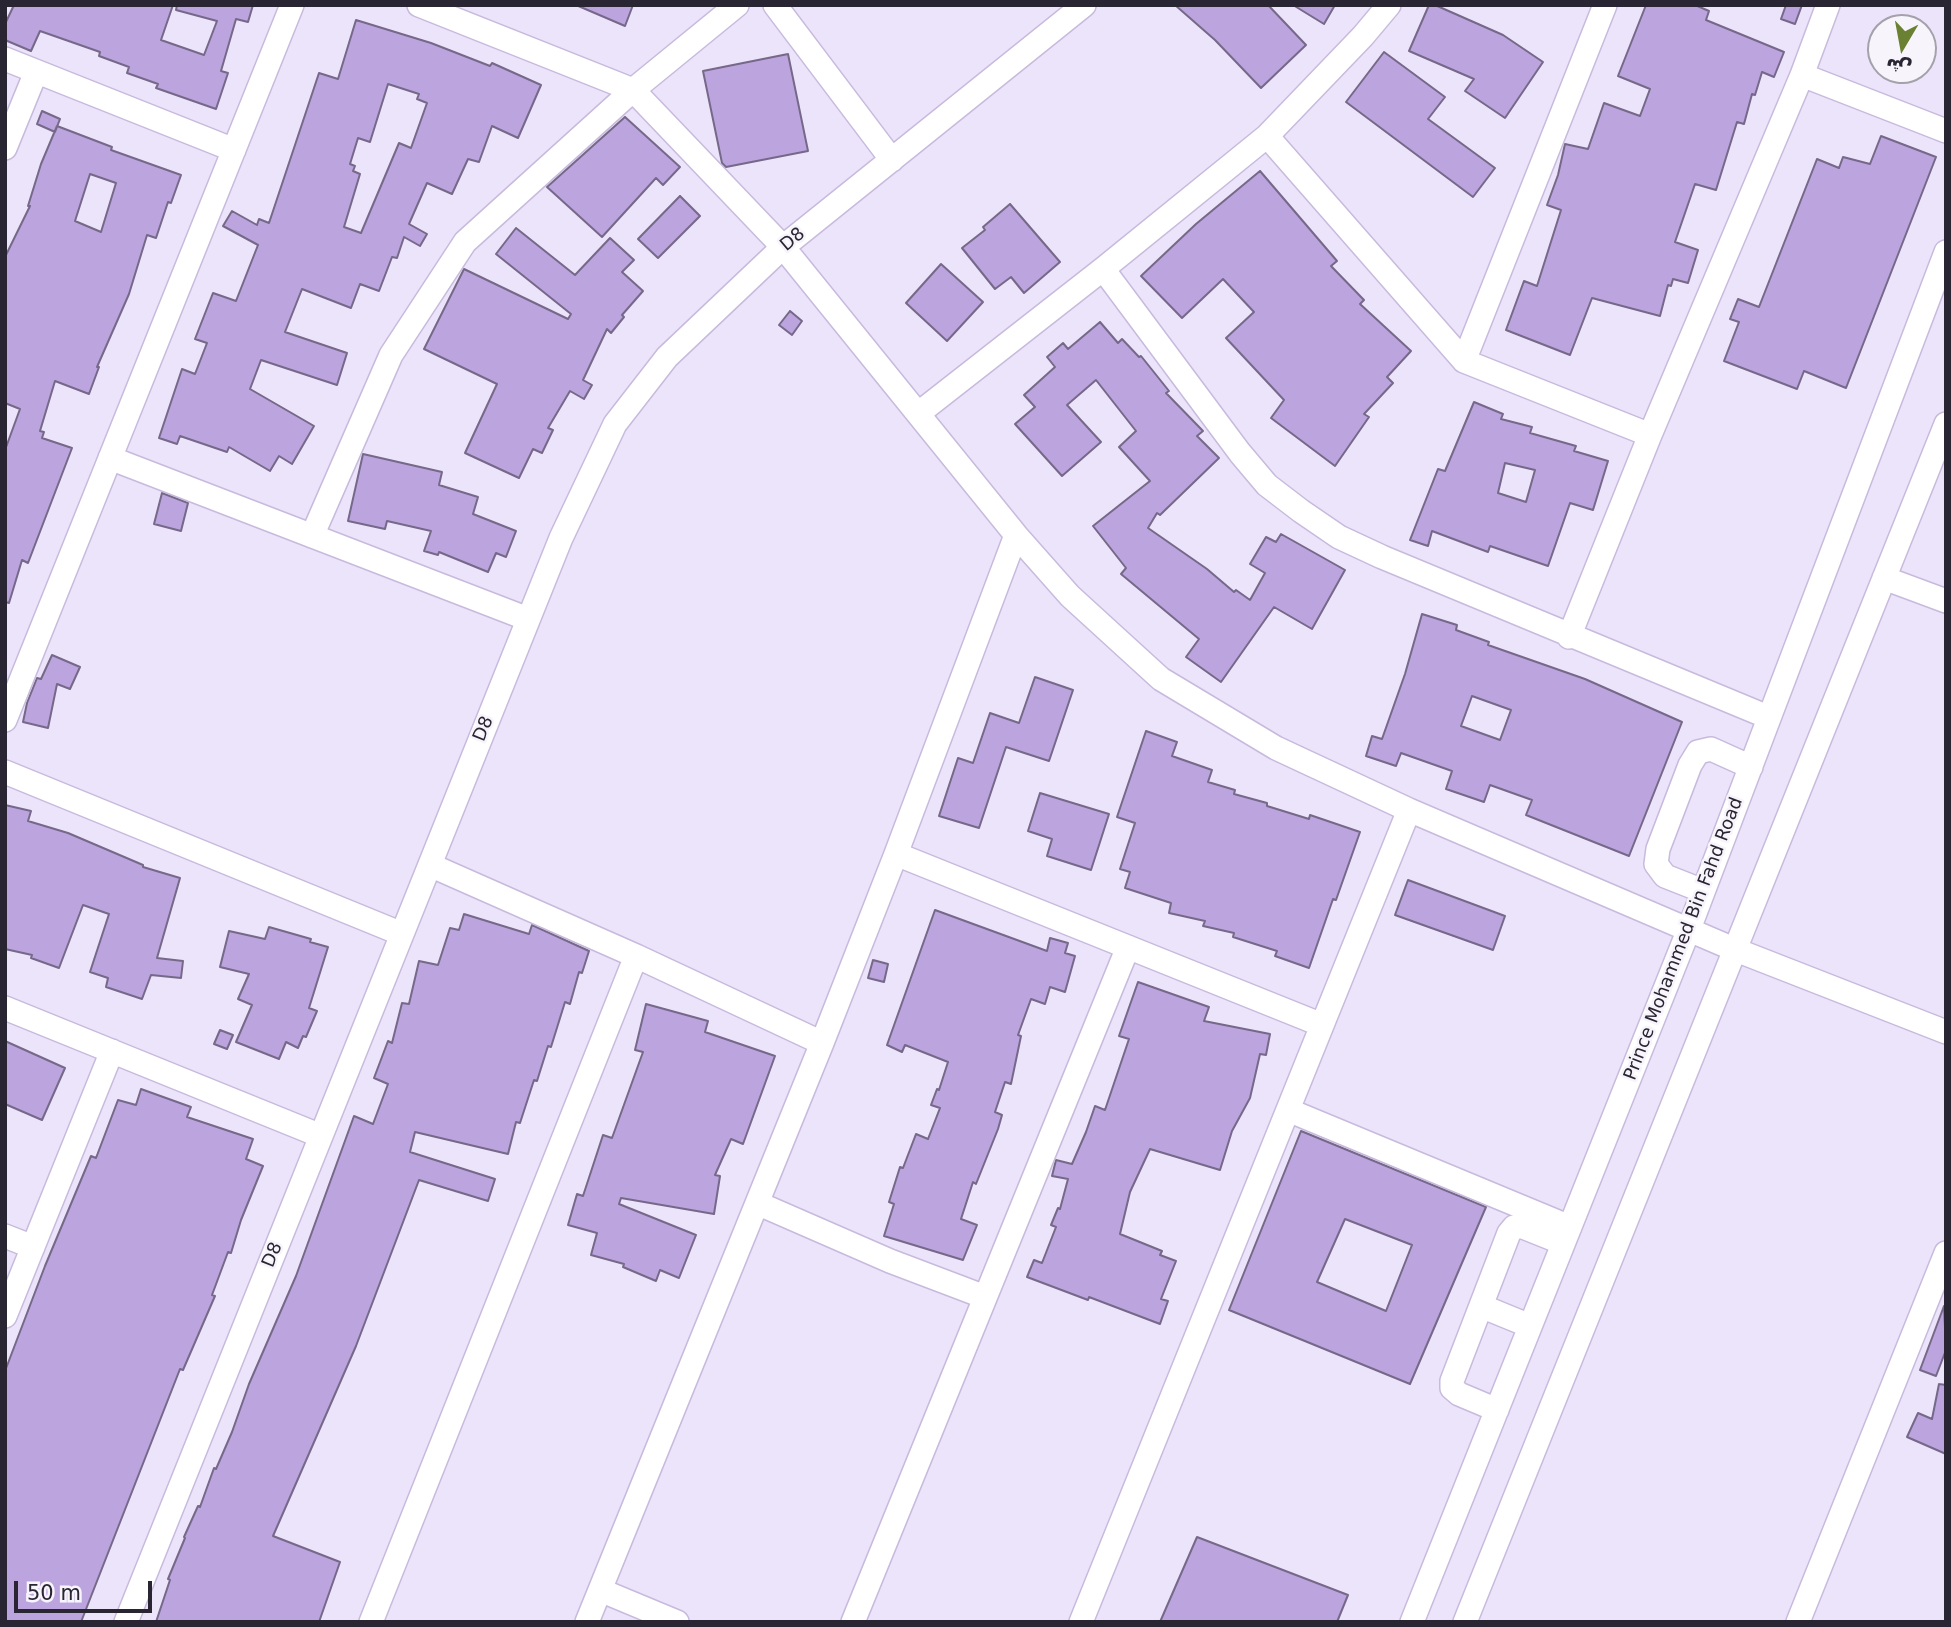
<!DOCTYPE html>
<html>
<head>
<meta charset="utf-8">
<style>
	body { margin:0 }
	#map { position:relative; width:1951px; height:1627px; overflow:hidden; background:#ece4fa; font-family:"DejaVu Sans",Cairo,sans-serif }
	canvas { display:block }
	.frame { position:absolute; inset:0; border:7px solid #2a2532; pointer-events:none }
	.north { position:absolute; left:1867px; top:14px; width:70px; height:70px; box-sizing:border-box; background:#f7f4fb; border:2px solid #a5a1ab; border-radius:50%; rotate:190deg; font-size:19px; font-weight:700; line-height:28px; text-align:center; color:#2a2532 }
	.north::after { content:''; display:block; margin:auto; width:24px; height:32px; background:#6a8032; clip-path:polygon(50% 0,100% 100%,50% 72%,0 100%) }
	.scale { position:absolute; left:14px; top:1581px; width:138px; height:32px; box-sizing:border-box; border:4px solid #2a2532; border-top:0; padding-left:9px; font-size:21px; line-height:24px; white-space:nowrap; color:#2a2532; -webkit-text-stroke:5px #f7f4fb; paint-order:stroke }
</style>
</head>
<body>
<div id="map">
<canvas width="1951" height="1627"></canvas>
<div class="frame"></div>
<div class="north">ش</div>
<div class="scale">50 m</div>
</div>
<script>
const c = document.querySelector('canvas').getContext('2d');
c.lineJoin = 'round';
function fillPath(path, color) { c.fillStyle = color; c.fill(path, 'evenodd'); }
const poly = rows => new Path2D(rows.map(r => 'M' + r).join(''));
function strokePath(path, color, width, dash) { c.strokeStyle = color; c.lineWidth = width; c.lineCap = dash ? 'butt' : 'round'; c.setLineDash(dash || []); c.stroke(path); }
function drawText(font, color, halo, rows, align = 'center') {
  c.font = font + ' "DejaVu Sans",sans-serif'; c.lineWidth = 5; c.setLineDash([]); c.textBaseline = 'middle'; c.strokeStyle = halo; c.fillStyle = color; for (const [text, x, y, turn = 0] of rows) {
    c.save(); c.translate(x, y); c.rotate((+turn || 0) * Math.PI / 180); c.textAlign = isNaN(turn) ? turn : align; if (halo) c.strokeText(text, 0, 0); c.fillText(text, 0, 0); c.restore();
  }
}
const building = poly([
	[14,5,173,5,161,40,204,55,217,21,176,10,177,5,253,5,248,22,236,19,221,71,228,73,216,109,156,88,158,84,127,73,129,67,99,56,100,52,40,31,31,51,5,40,5,24,14,5],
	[576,5,633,5,625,26,576,5],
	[1175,5,1268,5,1306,45,1261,88,1215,40,1175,5],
	[1293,5,1335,5,1324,24,1293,5],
	[1429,5,1435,5,1503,35,1543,62,1505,118,1465,91,1474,79,1409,51,1429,5],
	[1646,5,1695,5,1709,11,1706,20,1784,52,1774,77,1762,72,1755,95,1752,94,1744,124,1737,122,1716,190,1695,184,1675,242,1698,250,1688,283,1673,279,1671,286,1668,285,1660,316,1592,298,1570,355,1506,330,1524,281,1537,286,1561,210,1547,205,1558,175,1565,144,1588,149,1604,103,1640,116,1650,89,1618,76,1646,5],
	[1786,5,1802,5,1795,24,1781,19,1786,5],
	[356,20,431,43,490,66,492,63,541,85,518,138,492,126,479,162,468,159,452,194,427,183,409,224,427,234,420,246,404,237,397,258,392,257,379,291,360,284,351,308,302,289,285,332,347,353,337,385,261,360,250,389,314,426,292,464,279,456,270,471,229,447,227,452,180,436,177,444,159,438,182,369,195,374,207,343,195,339,213,293,236,301,258,245,223,226,232,211,257,225,259,219,269,223,319,73,338,79,356,20],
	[388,84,419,94,417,99,427,103,411,148,399,143,361,233,344,227,360,174,353,171,355,166,350,164,358,138,370,142,388,84],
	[1384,52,1445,97,1428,119,1495,168,1473,197,1346,102,1384,52],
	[788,54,808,151,726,167,722,163,703,71,788,54],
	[42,111,60,119,55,132,37,124,42,111],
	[625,117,680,167,663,185,656,178,602,237,547,187,625,117],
	[57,126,112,147,111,150,181,175,171,203,168,202,156,238,147,235,129,294,97,367,99,367,89,394,55,381,40,431,44,432,42,438,72,448,28,563,22,560,9,603,5,602,5,450,20,409,5,403,5,257,30,206,28,206,41,164,57,126],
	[90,174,116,183,101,232,75,221,90,174],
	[1881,136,1936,157,1846,388,1804,371,1797,389,1724,361,1739,322,1730,319,1738,299,1759,307,1817,159,1839,168,1843,157,1870,164,1881,136],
	[1260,171,1337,261,1331,266,1364,300,1360,304,1411,351,1387,377,1393,383,1364,414,1369,417,1335,466,1271,418,1284,400,1226,338,1254,312,1223,279,1182,318,1141,276,1196,224,1260,171],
	[680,196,700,216,658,258,638,239,680,196],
	[1010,204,1060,262,1024,293,1011,277,995,289,962,248,985,230,983,227,1010,204],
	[516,228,575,275,610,238,634,260,622,272,643,291,622,315,624,317,611,333,607,329,583,380,592,385,584,399,570,391,548,428,553,430,542,453,533,449,519,478,465,453,497,384,424,349,464,269,568,319,571,314,496,254,516,228],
	[941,264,983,302,947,341,906,303,941,264],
	[790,311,802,321,792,335,779,325,790,311],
	[1100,322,1118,343,1122,339,1139,357,1141,356,1169,391,1166,393,1203,431,1197,436,1219,458,1160,515,1157,513,1148,528,1207,569,1234,592,1236,590,1250,600,1265,573,1250,564,1266,537,1276,542,1281,534,1345,570,1312,629,1274,607,1221,682,1186,657,1199,639,1121,574,1126,568,1093,526,1150,481,1119,447,1136,431,1096,380,1067,405,1101,442,1062,476,1015,424,1035,407,1024,395,1055,367,1047,357,1063,343,1068,349,1100,322],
	[1474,402,1503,414,1501,419,1532,427,1530,433,1576,446,1574,451,1608,461,1593,510,1570,503,1548,566,1490,546,1488,552,1432,531,1428,546,1410,540,1438,469,1445,471,1474,402],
	[1505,463,1535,470,1526,502,1498,493,1505,463],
	[363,454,442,472,439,485,478,497,473,514,516,531,506,557,496,553,488,572,439,552,438,555,424,551,431,531,387,521,385,529,348,521,363,454],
	[162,493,188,503,181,531,154,524,162,493],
	[1422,614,1457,625,1456,630,1489,642,1488,645,1585,679,1682,722,1629,856,1526,815,1532,800,1490,785,1484,802,1446,789,1452,771,1401,753,1396,766,1366,756,1372,736,1382,739,1405,674,1422,614],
	[1472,696,1511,710,1500,740,1461,726,1472,696],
	[52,655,80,667,70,689,57,684,48,728,23,722,27,703,37,678,41,679,52,655],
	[1035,677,1073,690,1049,761,1006,747,979,828,939,816,958,758,973,763,990,713,1019,723,1035,677],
	[1146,731,1177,742,1172,756,1212,770,1208,782,1235,790,1234,794,1267,803,1267,806,1309,819,1310,815,1360,832,1336,900,1333,899,1309,968,1275,956,1277,951,1233,937,1234,933,1203,926,1205,921,1169,913,1171,903,1125,888,1130,872,1120,869,1135,823,1117,817,1146,731],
	[1040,793,1109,814,1091,870,1047,856,1052,839,1028,831,1040,793],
	[5,805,31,811,28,821,68,833,143,865,143,867,180,878,157,958,183,961,181,978,151,975,142,999,106,987,108,978,90,972,109,914,83,905,59,968,31,958,32,955,5,949,5,805],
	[1408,880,1505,916,1493,950,1395,915,1408,880],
	[935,910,1047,951,1050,938,1068,943,1065,953,1075,956,1065,992,1050,987,1045,1004,1031,999,1018,1035,1021,1036,1011,1084,1005,1082,995,1112,1002,1115,998,1129,976,1184,973,1182,961,1219,977,1225,963,1260,884,1236,894,1204,889,1202,900,1167,903,1168,916,1134,928,1139,940,1108,931,1105,937,1089,939,1090,948,1062,905,1045,902,1052,887,1045,935,910],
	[464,914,529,934,532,925,589,951,582,973,579,972,570,1004,565,1002,551,1047,548,1046,537,1081,534,1080,520,1123,516,1122,508,1154,415,1132,410,1152,495,1179,488,1201,419,1180,356,1346,273,1536,340,1562,319,1622,156,1622,170,1580,168,1579,185,1538,184,1537,198,1506,200,1507,214,1468,216,1469,232,1432,249,1384,296,1276,354,1116,373,1124,388,1084,374,1078,388,1041,392,1043,402,1003,409,1004,419,961,438,965,450,928,459,930,464,914],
	[269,927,311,939,310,942,328,947,309,1008,317,1011,306,1037,303,1036,298,1048,286,1042,279,1059,236,1042,252,1005,238,999,249,974,220,967,229,931,265,939,269,927],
	[873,960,888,964,884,982,868,978,873,960],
	[1138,982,1209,1007,1204,1021,1270,1034,1266,1055,1260,1054,1250,1098,1232,1131,1220,1170,1150,1149,1130,1192,1120,1234,1162,1251,1160,1255,1176,1261,1161,1299,1168,1301,1160,1324,1089,1297,1088,1300,1027,1277,1034,1260,1042,1263,1056,1227,1051,1225,1058,1208,1060,1209,1068,1179,1052,1176,1056,1160,1072,1164,1086,1132,1095,1106,1105,1110,1129,1039,1119,1036,1138,982],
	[646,1004,708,1021,705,1032,775,1056,743,1144,731,1139,715,1175,720,1176,714,1214,621,1198,619,1204,696,1235,679,1278,660,1270,656,1281,623,1267,624,1264,591,1255,597,1233,568,1225,577,1194,583,1196,603,1135,612,1138,643,1052,635,1050,646,1004],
	[220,1030,233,1035,227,1049,214,1044,220,1030],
	[5,1041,65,1068,42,1120,5,1104,5,1041],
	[141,1089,191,1107,187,1117,253,1139,246,1159,263,1166,241,1220,231,1253,228,1252,212,1295,215,1296,183,1370,180,1369,81,1622,5,1622,5,1371,45,1266,91,1156,96,1158,118,1100,136,1105,141,1089],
	[1301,1131,1486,1207,1410,1384,1229,1310,1301,1131],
	[1345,1219,1412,1245,1386,1311,1317,1282,1345,1219],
	[1944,1306,1946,1350,1936,1376,1920,1370,1944,1306],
	[1939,1384,1946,1385,1946,1454,1907,1437,1918,1413,1932,1419,1939,1384],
	[1197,1537,1348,1595,1337,1622,1160,1622,1197,1537]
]);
fillPath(building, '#bca4df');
strokePath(building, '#756888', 2);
const minor = poly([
	[419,5,633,90,783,247,1016,535,1070,596,1161,679,1276,748,1409,810,1736,950,1946,1032],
	[775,5,892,160],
	[5,59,234,150],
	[1802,75,1946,131],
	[1267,136,1464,361,1650,435],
	[5,148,36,72],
	[1103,269,1240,453,1267,485,1301,511,1339,537,1382,557,1768,717],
	[1464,361,1605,5],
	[919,413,1103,269,1267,136,1363,36,1389,5],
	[110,458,528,619],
	[312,536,391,355,465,242,633,90,737,5],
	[1884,578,1946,601],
	[1569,637,1650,435,1802,75,1828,5],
	[5,720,292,5],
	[5,772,402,934],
	[896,854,1322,1025],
	[430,865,636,956],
	[1703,891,1665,876,1656,864,1658,849,1690,765,1698,752,1711,749,1751,767],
	[5,1008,321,1136],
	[1288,1110,1570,1227],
	[757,1203,890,1261,985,1297],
	[5,1236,33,1247],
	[1481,1306,1530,1326],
	[5,1316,112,1051],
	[1497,1410,1459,1394,1452,1388,1452,1381,1509,1233,1514,1227,1523,1227,1563,1243],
	[600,1590,677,1622],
	[126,1622,561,538,615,424,667,357,783,247,1084,5],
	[371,1622,636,956,822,1043],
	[587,1622,822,1043,896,854,1016,535],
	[853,1622,1128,947],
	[1081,1622,1409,810],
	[1412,1622,1689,929,1946,252],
	[1465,1622,1946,424],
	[1798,1622,1946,1253]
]);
strokePath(minor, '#c8badd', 26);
strokePath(minor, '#fff', 23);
drawText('18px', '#2a2532', '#f7f4fb', [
	["D8",793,240,-40],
	["D8",484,729,-68],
	["Prince Mohammed Bin Fahd Road",1684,939,-69],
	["D8",273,1255,-68]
]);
</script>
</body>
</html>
